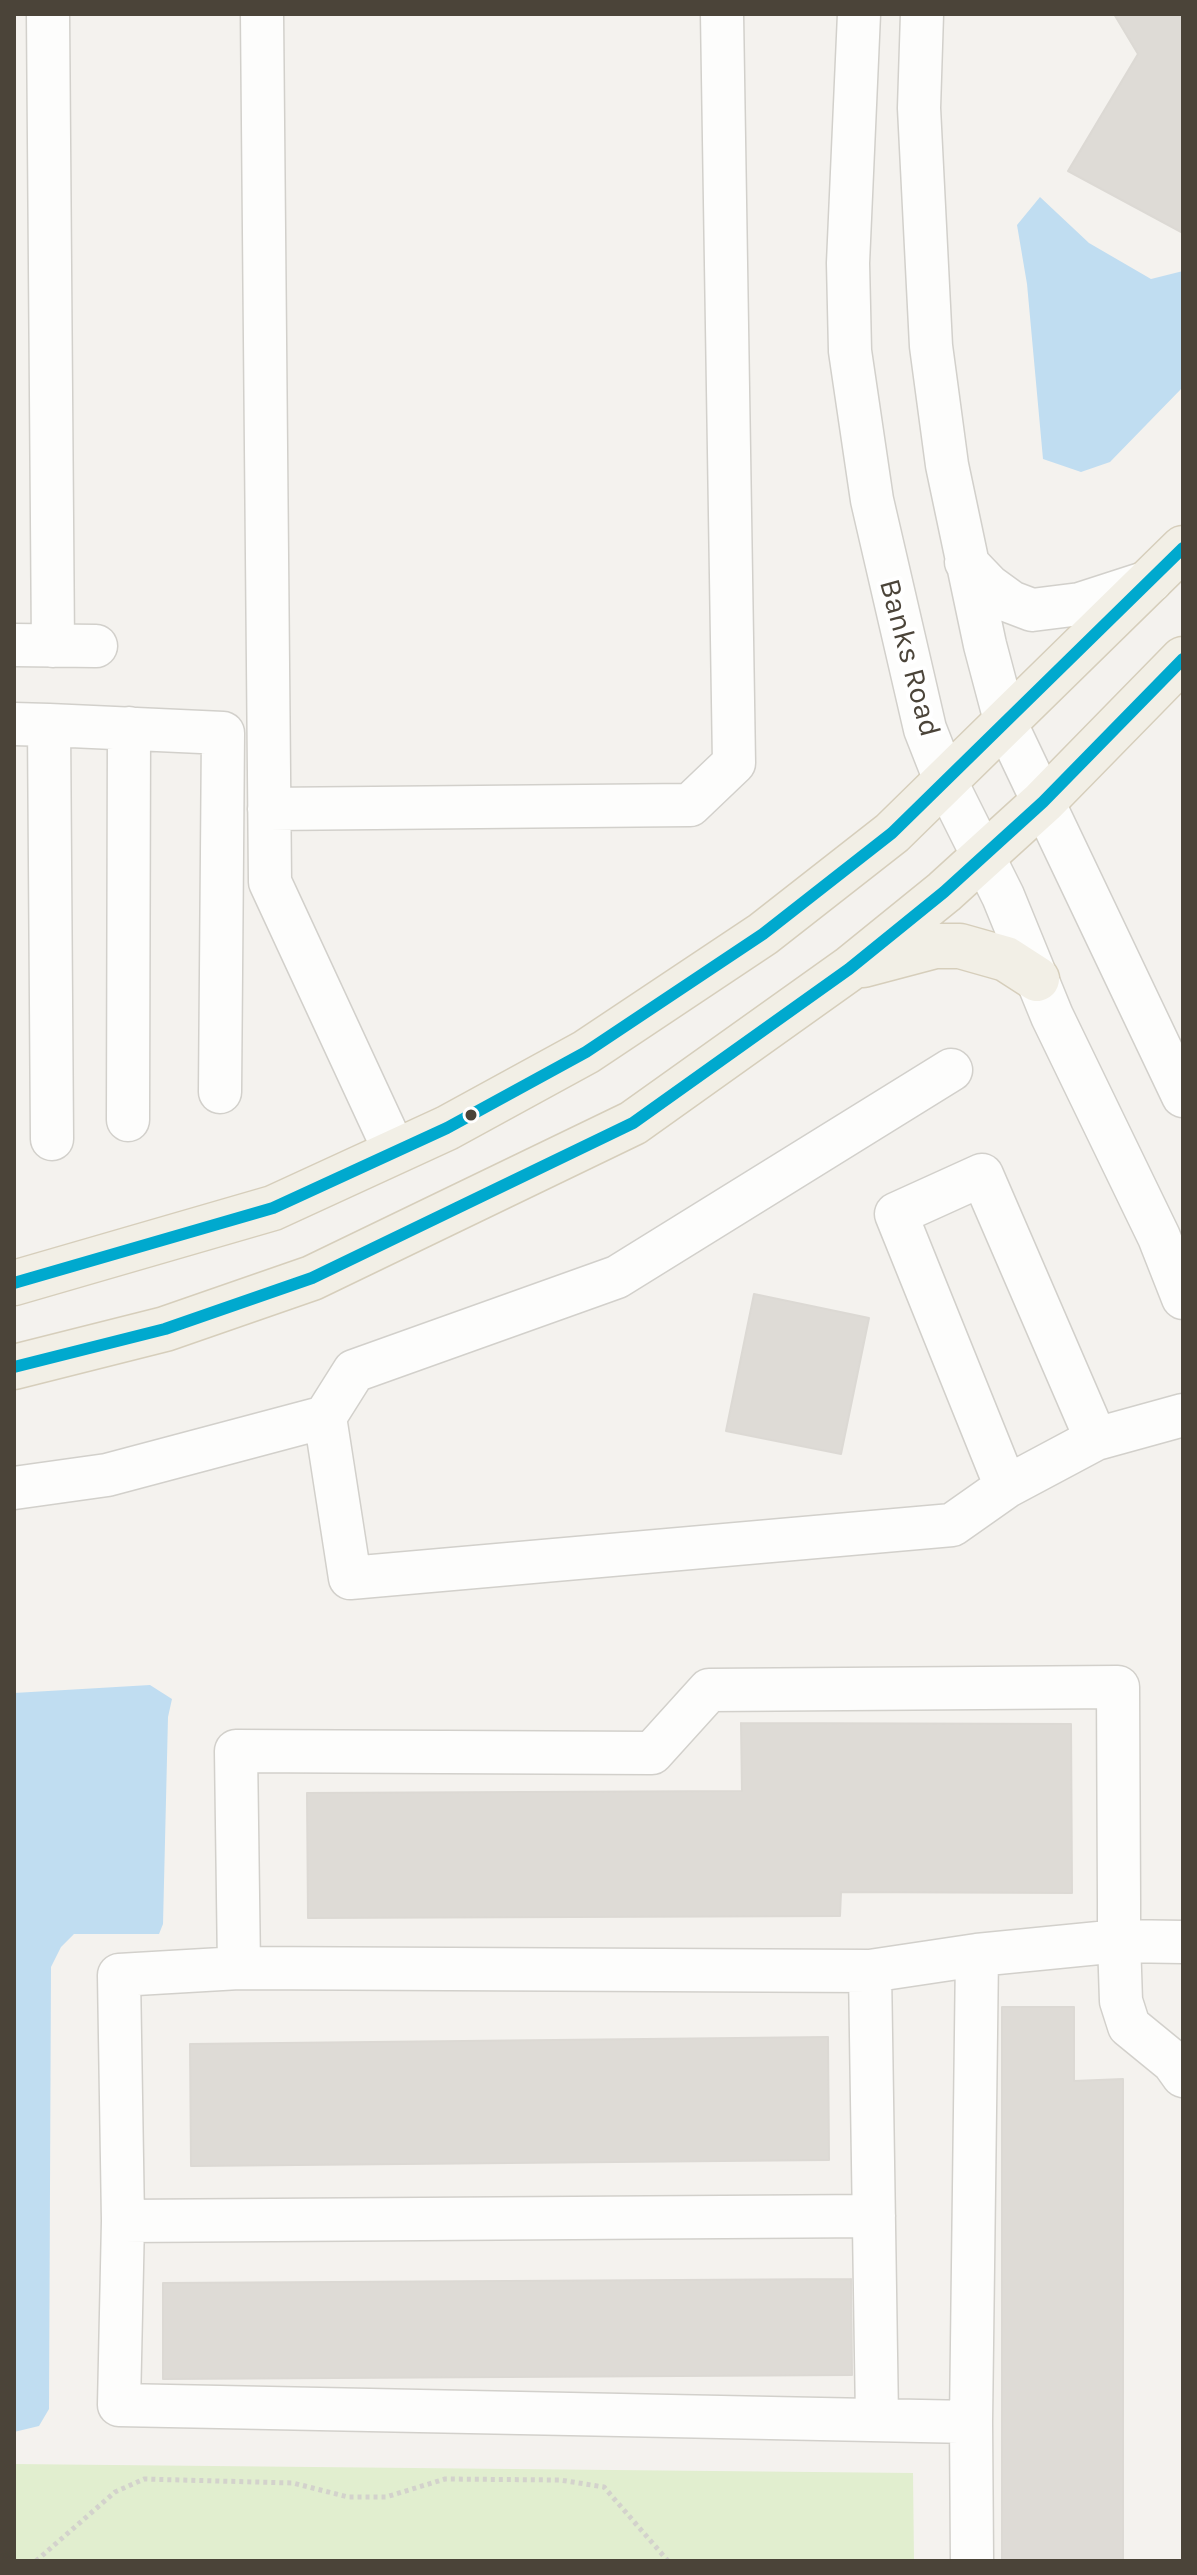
<!DOCTYPE html>
<html>
<head>
<meta charset="utf-8">
<style>
	body { margin:0 }
	#map { position:relative; width:1197px; height:2575px; overflow:hidden; background:#f4f2ee; font-family:Karla,sans-serif }
	canvas { display:block }
	.frame { position:absolute; inset:0; border:16px solid #4b4439; pointer-events:none }
</style>
</head>
<body>
<div id="map">
<canvas width="1197" height="2575"></canvas>
<div class="frame"></div>
</div>
<script>
const c = document.querySelector('canvas').getContext('2d');
c.lineJoin = 'round';
function fillPath(path, color) { c.fillStyle = color; c.fill(path, 'evenodd'); }
const poly = rows => new Path2D(rows.map(r => 'M' + r).join(''));
function strokePath(path, color, width, dash) { c.strokeStyle = color; c.lineWidth = width; c.lineCap = dash ? 'butt' : 'round'; c.setLineDash(dash || []); c.stroke(path); }
function drawText(font, color, halo, rows, align = 'center') {
  c.font = font + ' Karla,sans-serif'; c.lineWidth = 8; c.setLineDash([]); c.textBaseline = 'middle'; c.strokeStyle = halo; c.fillStyle = color; for (const [text, x, y, turn = 0] of rows) {
    c.save(); c.translate(x, y); c.rotate((+turn || 0) * Math.PI / 180); c.textAlign = isNaN(turn) ? turn : align; if (halo) c.strokeText(text, 0, 0); c.fillText(text, 0, 0); c.restore();
  }
}
fillPath(poly([
	[14,2464,913,2473,914,2561,14,2561]
]), '#e1eecf');
fillPath(poly([
	[1040,197,1089,243,1151,279,1183,271,1183,387,1110,462,1081,472,1043,459,1027,284,1017,225],
	[150,1685,172,1699,168,1717,163,1924,159,1934,74,1934,61,1947,51,1967,49,2409,39,2426,14,2432,14,1693]
]), '#c0ddf1');
const building = poly([
	[1114,14,1183,14,1183,233,1068,171,1138,54,1114,14],
	[754,1294,869,1318,841,1454,726,1431,754,1294],
	[741,1723,1071,1724,1072,1893,841,1892,840,1916,308,1918,307,1793,742,1791,741,1723],
	[1002,2007,1074,2007,1074,2081,1123,2079,1123,2561,1002,2561,1002,2007],
	[828,2037,829,2160,191,2166,190,2044,828,2037],
	[851,2279,852,2375,163,2379,163,2283,851,2279]
]);
fillPath(building, '#dedbd6');
strokePath(building, '#dcd9d4', 2);
const minor = poly([
	[48,14,53,646],
	[262,14,270,882,395,1152],
	[859,14,848,263,850,351,872,500,925,729,945,780,1003,896,1052,1016,1159,1237,1183,1298],
	[922,14,919,108,931,346,947,465,985,645,1006,724,1183,1096],
	[966,562,989,586,1011,602,1032,610,1080,604,1151,581],
	[14,645,96,646],
	[14,724,49,725,52,1139],
	[49,725,223,733,220,1092],
	[269,809,690,805,734,763,722,14],
	[951,1070,617,1277,354,1371,325,1417,350,1578,952,1525,1006,1487,1096,1439,1183,1415],
	[128,1120,129,728],
	[1006,1487,896,1214,982,1175,1096,1439],
	[14,1488,107,1475,325,1417],
	[1183,1942,1119,1941,977,1955,870,1971,239,1968,236,1751,652,1753,709,1690,1118,1687,1119,1903,1119,1941,1121,2001,1129,2026,1173,2062,1183,2076],
	[239,1968,119,1975,123,2221,119,2405,971,2422,977,1955],
	[870,1971,877,2418],
	[123,2221,874,2216],
	[971,2422,972,2561]
]);
const major = poly([
	[863,965,935,946,960,946,1006,959,1037,979],
	[14,1283,273,1208,447,1128,586,1052,763,934,892,833,1183,548],
	[14,1367,165,1329,312,1278,633,1123,849,969,944,892,1043,802,1183,659]
]);
strokePath(minor, '#d2d0cb', 45);
strokePath(major, '#d6cebb', 47);
strokePath(poly([
	[36,2561,115,2492,144,2479,293,2483,348,2497,386,2497,445,2479,560,2480,604,2487,668,2561]
]), '#d3d2cc', 5, [4, 4]);
strokePath(minor, '#fdfdfc', 42);
strokePath(major, '#f2efe6', 44);
strokePath(poly([
	[14,1283,273,1208,447,1128,586,1052,763,934,892,833,1183,548],
	[14,1367,165,1329,312,1278,633,1123,849,969,944,892,1043,802,1183,659]
]), '#00a9ce', 12);
for (const [x, y, r, color] of [
	[471,1115,7,"#4b4439"]
]) { const dot = new Path2D(); dot.arc(x, y, r, 0, 2 * Math.PI); c.fillStyle = color; c.fill(dot); strokePath(dot, '#fff', 3); }
drawText('30px', '#4b4439', '#fff', [
	["Banks Road",909,658,75]
]);
</script>
</body>
</html>
